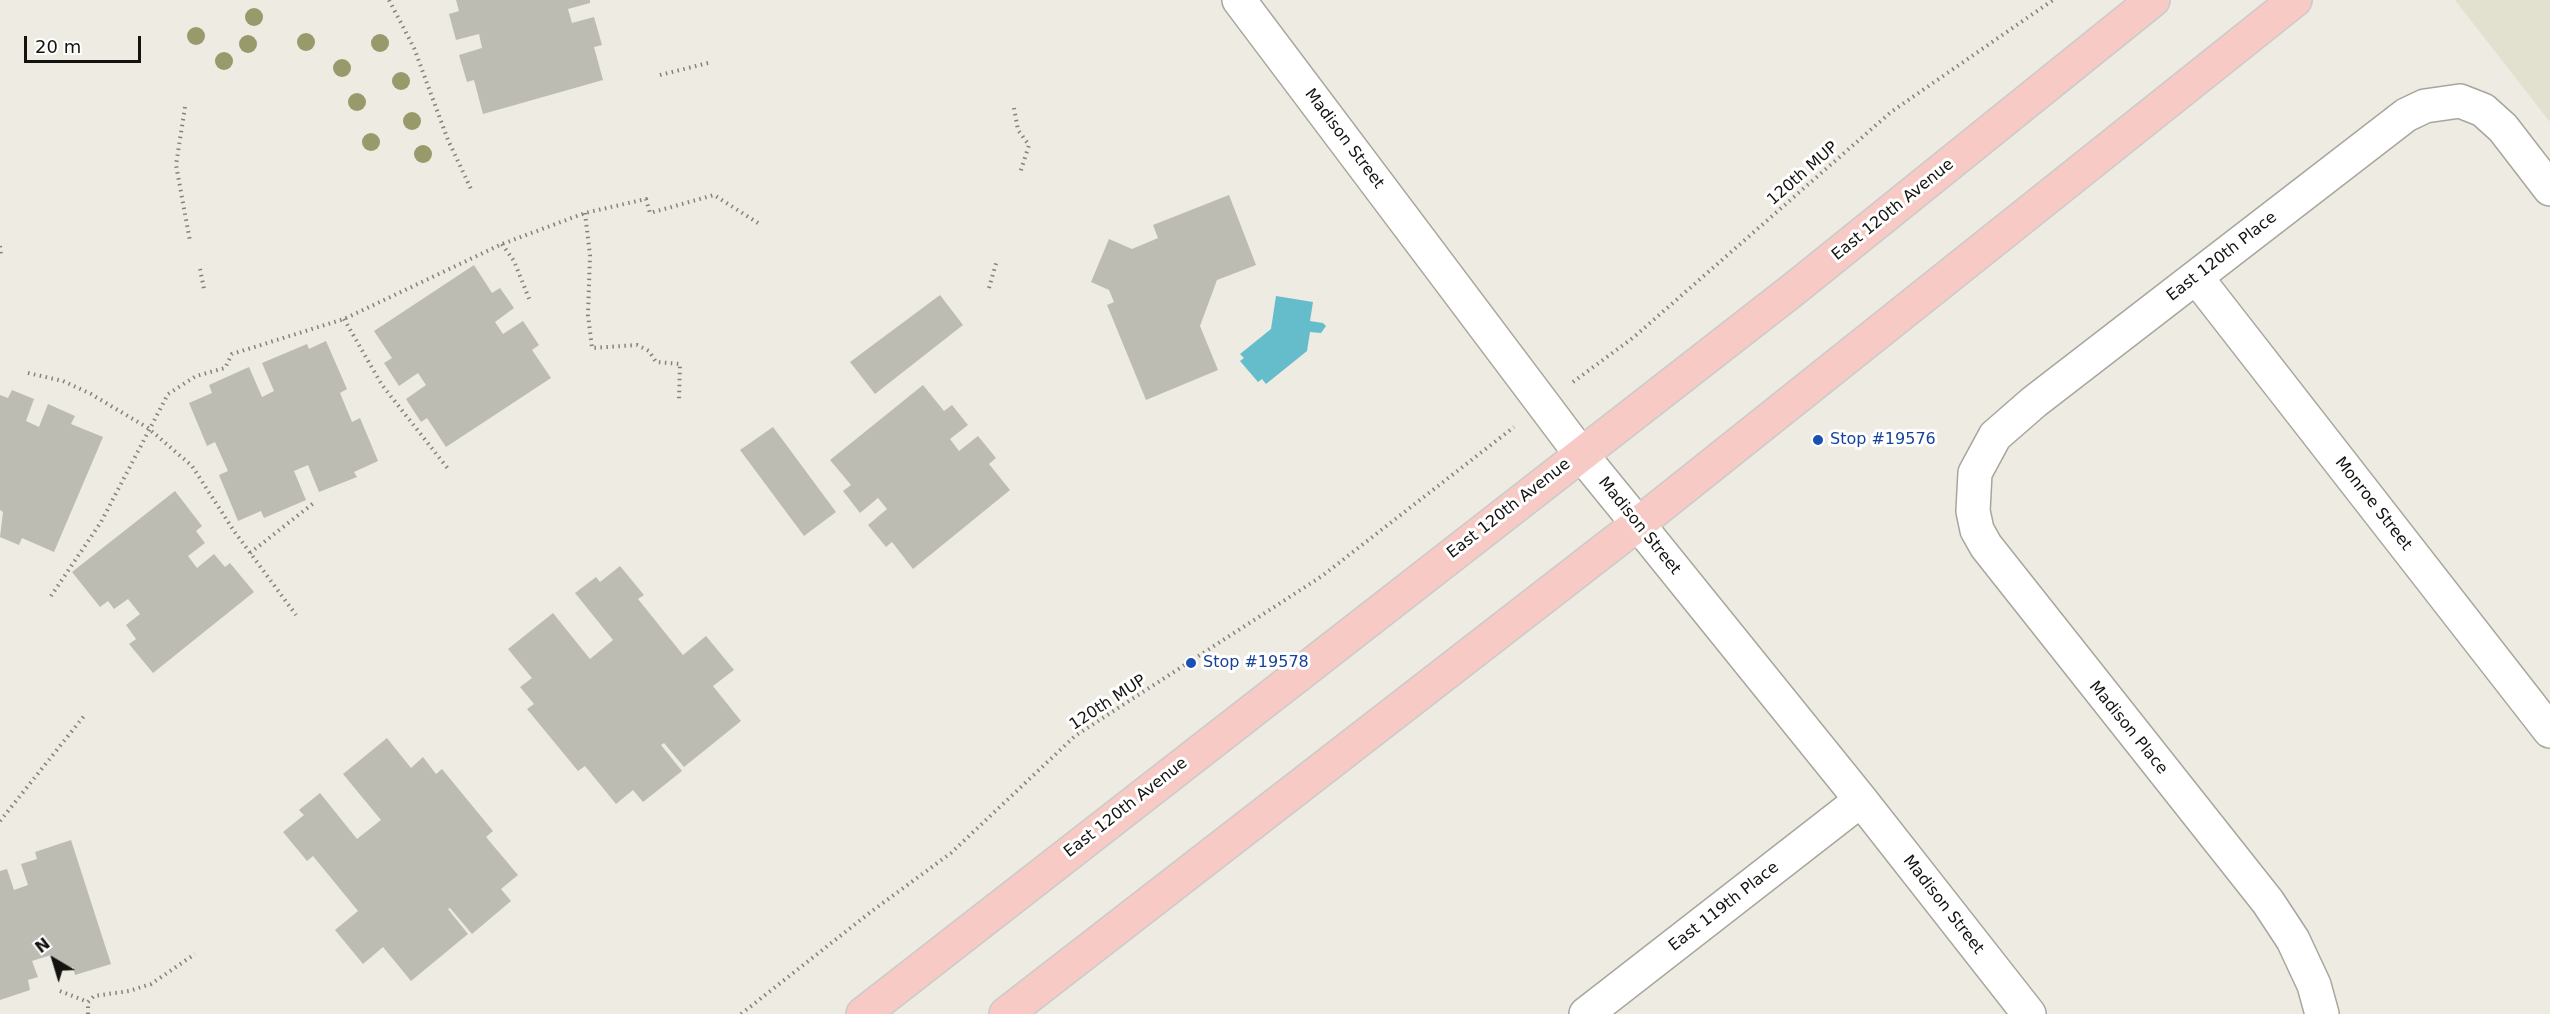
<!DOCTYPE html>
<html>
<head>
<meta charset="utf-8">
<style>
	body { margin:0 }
	#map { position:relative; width:2550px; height:1014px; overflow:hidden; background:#edebe2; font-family:"DejaVu Sans",sans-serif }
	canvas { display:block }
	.north { position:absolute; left:24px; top:930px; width:60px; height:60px; -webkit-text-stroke:4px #fff; paint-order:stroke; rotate:322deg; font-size:16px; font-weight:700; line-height:24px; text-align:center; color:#141310 }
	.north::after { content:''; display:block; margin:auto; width:21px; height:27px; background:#141310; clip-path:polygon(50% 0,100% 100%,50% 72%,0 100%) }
	.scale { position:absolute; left:24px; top:36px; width:117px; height:27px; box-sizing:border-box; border:3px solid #141310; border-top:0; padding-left:8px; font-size:18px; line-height:21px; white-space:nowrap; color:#141310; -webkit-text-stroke:4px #fff; paint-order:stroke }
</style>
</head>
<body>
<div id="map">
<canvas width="2550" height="1014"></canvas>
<div class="north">N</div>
<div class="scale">20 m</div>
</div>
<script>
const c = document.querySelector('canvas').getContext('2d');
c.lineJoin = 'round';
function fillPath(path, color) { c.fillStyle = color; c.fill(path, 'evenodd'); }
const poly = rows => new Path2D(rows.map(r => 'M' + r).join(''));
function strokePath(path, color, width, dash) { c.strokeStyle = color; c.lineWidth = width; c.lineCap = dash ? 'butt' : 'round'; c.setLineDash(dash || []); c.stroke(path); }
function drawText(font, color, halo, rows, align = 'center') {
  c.font = font + ' "DejaVu Sans",sans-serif'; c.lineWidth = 6; c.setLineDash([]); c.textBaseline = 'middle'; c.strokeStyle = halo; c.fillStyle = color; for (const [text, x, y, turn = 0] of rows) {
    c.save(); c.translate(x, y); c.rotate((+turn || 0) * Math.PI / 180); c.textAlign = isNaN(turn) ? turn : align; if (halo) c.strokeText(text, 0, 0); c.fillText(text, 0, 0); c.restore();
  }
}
fillPath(poly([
	[2455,0,2550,0,2550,122]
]), '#e2e0cf');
fillPath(poly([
	[1276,296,1313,302,1310,321,1323,323,1326,326,1321,333,1310,332,1307,351,1266,384,1262,379,1258,382,1240,361,1244,358,1240,354,1271,329]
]), '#65bccb');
fillPath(poly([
	[456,0,590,0,590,3,568,9,572,23,594,17,602,45,594,47,603,80,483,114,474,80,467,82,459,55,482,48,479,34,456,40,449,14,459,11],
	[1229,195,1256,265,1217,280,1200,326,1218,370,1146,400,1107,305,1114,302,1109,290,1091,282,1109,239,1132,249,1158,238,1153,225],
	[474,265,492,293,500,288,514,308,495,322,503,334,523,321,539,345,532,350,551,378,446,447,427,418,421,422,406,399,426,385,418,373,399,386,384,363,392,358,374,331],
	[940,295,963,325,875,394,850,362],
	[326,341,347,389,340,393,352,422,360,418,378,461,354,472,357,477,319,492,308,465,294,471,306,500,264,518,261,511,238,521,219,475,228,471,215,442,207,446,189,403,212,393,209,385,249,367,262,397,274,391,262,363,307,344,309,349],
	[923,385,944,411,952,405,968,425,950,439,959,451,978,436,996,458,989,464,1010,490,913,569,892,542,886,547,868,525,887,509,878,498,860,513,843,491,851,485,830,460],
	[12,390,34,399,26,421,39,427,48,404,75,416,71,424,103,437,54,552,22,538,19,545,0,537,3,512,0,510,0,395,8,398],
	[773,427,836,512,804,536,740,450],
	[175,491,202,526,196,531,205,543,188,556,197,568,214,554,225,567,230,563,254,592,153,673,129,644,136,639,126,625,140,614,128,599,114,609,108,601,100,607,72,572],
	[620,566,644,595,638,599,683,655,706,636,734,670,713,686,741,721,684,767,664,743,661,745,682,771,643,802,633,790,616,804,585,766,578,771,527,709,534,704,520,687,532,678,508,649,553,613,590,659,613,640,575,593,596,577,600,582],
	[387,738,411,768,423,757,436,774,442,769,493,831,486,837,518,875,501,889,511,901,472,934,450,908,448,909,468,934,411,981,383,947,363,964,335,930,358,911,313,856,307,861,283,832,304,815,299,810,320,793,357,839,381,820,343,774],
	[71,840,111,964,75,975,73,967,57,972,51,955,32,961,38,977,28,980,30,990,0,1000,0,871,7,869,14,890,28,885,21,864,37,859,35,852]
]), '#bdbcb3');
const minor = poly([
	[2196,277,2550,731],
	[1638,524,1861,800,2029,1014],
	[1586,1014,1861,800],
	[2322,1014,2314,985,2293,940,2268,902,1986,546,1977,530,1973,511,1975,473,1995,436,2034,402,2406,115,2425,106,2460,101,2483,110,2503,128,2550,189]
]);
const tertiary = poly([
	[1239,0,1580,453,1638,524]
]);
const primary = poly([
	[863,1014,1794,289,2153,0],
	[1006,1014,1638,524,2295,0]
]);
strokePath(minor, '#a7a69d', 36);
strokePath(tertiary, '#a7a69d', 36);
strokePath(primary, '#cbcbca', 36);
strokePath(poly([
	[389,0,414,48,448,140,471,189],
	[660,75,712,62],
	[185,107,176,165,190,241],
	[1014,108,1018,130,1029,145,1020,173],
	[585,213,590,255,588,315,592,348,637,345,649,351,656,362,680,364,679,399],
	[502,244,514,261,530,301],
	[0,246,1,255],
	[200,269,204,289],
	[989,288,997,260],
	[344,319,382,385,449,470],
	[28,373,63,381,91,394,148,428,192,466,234,531,296,615],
	[1573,382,1634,337,1891,112,2053,0],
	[250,553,315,502],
	[51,596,101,522,168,394,196,376,225,368,232,354,344,319,502,244,585,213,646,199,650,213,714,195,758,223],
	[0,821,84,716],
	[60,991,88,1002],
	[88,1014,88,1002,94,996,129,991,151,984,195,954],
	[741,1014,872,911,951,853,1075,736,1322,576,1514,427]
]), '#84827c', 4, [1.5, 4.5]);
strokePath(minor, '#fff', 33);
strokePath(tertiary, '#fff', 33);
strokePath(primary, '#f7cac5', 33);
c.fillStyle = '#989a6c';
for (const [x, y] of [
	[254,17],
	[196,36],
	[306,42],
	[380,43],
	[248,44],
	[224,61],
	[342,68],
	[401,81],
	[357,102],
	[412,121],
	[371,142],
	[423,154]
]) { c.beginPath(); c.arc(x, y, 9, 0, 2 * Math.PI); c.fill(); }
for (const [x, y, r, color] of [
	[1818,440,6,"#1a4fb4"],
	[1191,663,6,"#1a4fb4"]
]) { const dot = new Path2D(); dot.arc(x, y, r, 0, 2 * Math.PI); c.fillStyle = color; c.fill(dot); strokePath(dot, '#fff', 2); }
drawText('16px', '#141310', '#fff', [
	["Madison Street",1344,139,53],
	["120th MUP",1803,174,-41],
	["East 120th Avenue",1893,210,-39],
	["East 120th Place",2222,257,-38],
	["Monroe Street",2373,504,52],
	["East 120th Avenue",1509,509,-38],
	["Madison Street",1639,526,51],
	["120th MUP",1108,703,-33],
	["Madison Place",2128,728,51],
	["East 120th Avenue",1126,808,-38],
	["Madison Street",1943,905,52],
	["East 119th Place",1724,907,-38]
]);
drawText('16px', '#164399', '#fff', [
	["Stop #19576",1830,440],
	["Stop #19578",1203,663]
], 'left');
</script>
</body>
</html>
